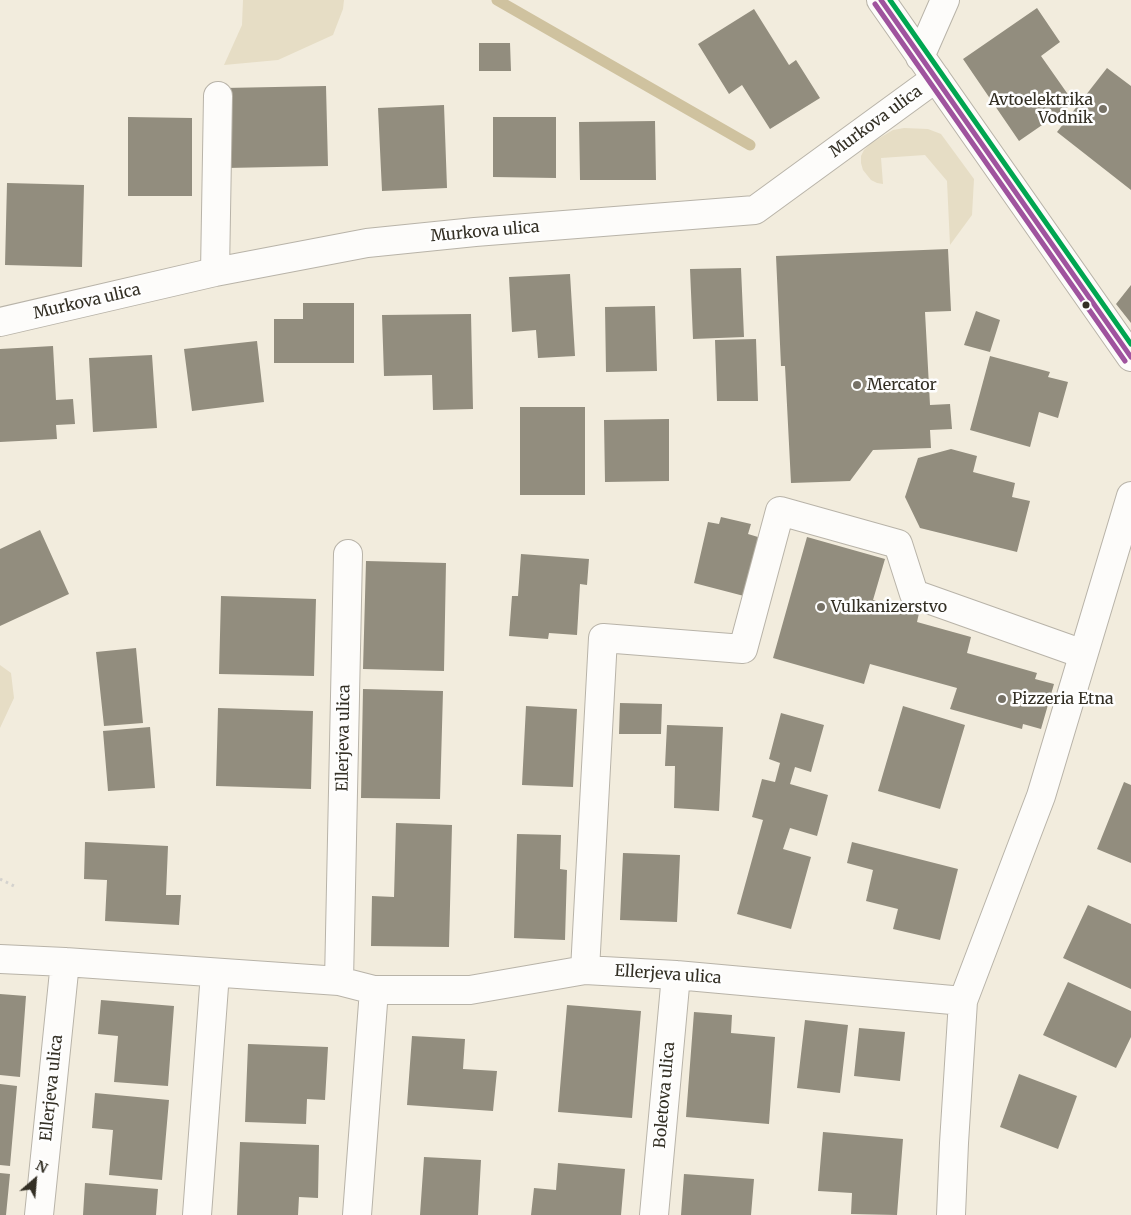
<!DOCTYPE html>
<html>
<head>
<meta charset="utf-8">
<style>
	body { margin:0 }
	#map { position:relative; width:1131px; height:1215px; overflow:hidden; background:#f2ecdd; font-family:Merriweather,serif }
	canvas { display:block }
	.north { position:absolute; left:10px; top:1155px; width:50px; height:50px; -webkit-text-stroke:4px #fefefe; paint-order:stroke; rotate:27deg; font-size:14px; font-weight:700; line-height:20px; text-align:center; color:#332f24 }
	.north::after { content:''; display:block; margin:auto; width:18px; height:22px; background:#332f24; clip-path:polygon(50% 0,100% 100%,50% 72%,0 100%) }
</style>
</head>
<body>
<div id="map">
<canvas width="1131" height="1215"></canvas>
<div class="north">N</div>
</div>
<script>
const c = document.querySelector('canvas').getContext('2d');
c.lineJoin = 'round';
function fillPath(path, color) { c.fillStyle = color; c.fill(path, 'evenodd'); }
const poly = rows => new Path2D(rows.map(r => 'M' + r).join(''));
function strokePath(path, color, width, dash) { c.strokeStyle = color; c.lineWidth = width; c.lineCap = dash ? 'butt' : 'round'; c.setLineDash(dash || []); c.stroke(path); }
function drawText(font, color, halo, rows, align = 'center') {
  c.font = font + ' Merriweather,serif'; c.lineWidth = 5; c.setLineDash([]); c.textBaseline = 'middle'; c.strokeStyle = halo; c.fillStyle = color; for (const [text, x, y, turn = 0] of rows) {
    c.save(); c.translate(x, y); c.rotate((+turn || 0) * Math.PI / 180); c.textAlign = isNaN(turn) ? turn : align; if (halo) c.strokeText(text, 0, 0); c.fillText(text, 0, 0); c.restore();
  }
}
fillPath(poly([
	[243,0,344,0,343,9,333,35,278,60,224,65,242,25],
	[904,128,928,129,941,134,974,179,972,215,950,245,947,181,925,155,881,158,883,184,877,183,871,180,863,170,861,163,861,156,864,150,871,143,893,130],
	[0,665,11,673,14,698,0,728]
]), '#e6ddc5');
strokePath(poly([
	[497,0,750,145]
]), '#cfc29f', 11);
fillPath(poly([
	[1037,8,1060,42,1041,56,1074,103,1019,141,963,59],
	[754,9,789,65,796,60,820,98,770,129,742,85,729,94,698,44],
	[479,43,510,43,511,71,479,71],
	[1107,68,1131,86,1131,190,1057,132],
	[326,86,328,166,226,168,224,88],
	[444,105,447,188,382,191,378,108],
	[128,117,192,118,192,196,128,196],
	[493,117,556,117,556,178,493,177],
	[655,121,656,180,580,180,579,122],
	[7,183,84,185,82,267,5,265],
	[948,249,951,311,925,312,930,405,950,404,952,429,930,430,931,448,873,450,850,481,791,483,785,366,781,366,776,256],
	[741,268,744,337,693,339,690,269],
	[570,274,575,356,538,358,536,330,512,332,509,277],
	[1131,285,1131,323,1116,304],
	[303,303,354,303,354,363,274,363,274,319,303,319],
	[655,306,657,371,606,372,605,307],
	[976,311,1000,320,990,352,964,345],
	[471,314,473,409,433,410,432,375,384,376,382,315],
	[756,339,758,401,717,401,715,340],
	[257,341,264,402,192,411,184,349],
	[53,346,56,400,73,399,75,424,56,425,57,439,0,442,0,349],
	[152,355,157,428,93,432,89,358],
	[990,356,1050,372,1048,377,1068,382,1058,418,1039,412,1030,447,970,430],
	[520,407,585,407,585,495,520,495],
	[669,419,669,481,605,482,604,420],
	[951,449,977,456,973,472,1015,483,1012,497,1030,501,1017,552,920,528,905,497,918,458],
	[721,517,751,524,748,534,758,537,744,596,694,583,708,522,719,524],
	[40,530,69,594,0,626,0,549],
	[807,537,885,559,873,600,919,613,917,622,971,637,967,653,1037,673,1035,679,1054,684,1041,729,1023,724,1022,729,950,709,957,688,870,664,864,684,773,658],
	[521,554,589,559,587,585,580,584,577,635,549,633,548,639,509,636,512,596,518,596],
	[366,561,446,563,444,671,363,669],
	[221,596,316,599,314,676,219,674],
	[136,648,143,723,104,726,96,652],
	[363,689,443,691,440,799,361,798],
	[620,703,662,704,661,734,619,734],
	[526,706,577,709,573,787,522,785],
	[903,706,965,725,940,809,878,791],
	[218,708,313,711,311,789,216,786],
	[781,713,824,725,811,772,795,767,790,784,828,795,817,836,790,828,783,849,811,857,791,929,737,914,763,820,752,817,762,779,775,782,780,763,769,759],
	[667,725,723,727,719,811,674,808,675,766,665,766],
	[150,727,155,788,108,791,103,731],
	[1124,782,1131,785,1131,863,1097,849],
	[396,823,452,825,449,947,371,946,372,896,394,897],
	[517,834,561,835,560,869,567,870,565,940,514,938],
	[85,842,168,846,166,895,181,895,179,925,105,921,107,880,84,879],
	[852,842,958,869,940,940,893,929,898,909,866,901,873,870,847,863],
	[623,853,680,855,677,922,620,920],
	[1088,905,1131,924,1131,989,1063,958],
	[1068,982,1131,1011,1131,1037,1116,1068,1043,1035],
	[0,994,26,996,20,1077,0,1075],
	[101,1000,174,1006,168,1086,114,1082,118,1036,98,1034],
	[567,1005,641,1011,632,1118,558,1112],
	[694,1012,732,1015,731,1033,775,1037,769,1124,686,1117],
	[805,1020,848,1025,840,1093,797,1088],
	[859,1028,905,1032,900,1081,854,1076],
	[412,1036,465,1039,463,1069,497,1071,493,1111,407,1105],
	[248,1044,328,1047,325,1100,307,1099,306,1124,245,1122],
	[1019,1074,1077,1096,1058,1149,1000,1127],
	[0,1084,17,1086,10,1166,0,1165],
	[95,1093,169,1100,162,1180,109,1175,113,1130,92,1128],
	[823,1132,903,1139,897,1215,851,1214,852,1193,818,1191],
	[240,1142,319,1145,318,1198,299,1197,298,1215,237,1215],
	[424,1157,481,1160,478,1215,420,1215],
	[558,1163,625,1169,621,1215,531,1215,534,1188,556,1190],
	[0,1173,10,1174,6,1215,0,1215],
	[684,1174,754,1179,751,1215,681,1215],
	[85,1183,158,1189,156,1215,83,1215]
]), '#928d7e');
const minor = poly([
	[881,0,1131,357],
	[920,57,945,0],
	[215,272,218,96],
	[0,322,215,272,367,243,475,232,755,210,936,78],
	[0,959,65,962,339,981,374,990,470,990,585,970,676,975,963,1001],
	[585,970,603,638,743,649,780,511,898,544,914,594,1083,654],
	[339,981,348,554],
	[39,1215,65,962],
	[197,1215,215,973],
	[357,1215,374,990],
	[654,1215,676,975],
	[951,1215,954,1143,963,1001,1041,796,1131,496]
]);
strokePath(minor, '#b8b3a8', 30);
strokePath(poly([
	[0,879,14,886]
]), '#d4d2ce', 3, [2.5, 4]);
strokePath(minor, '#fdfcfa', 28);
strokePath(poly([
	[881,0,1131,357]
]), '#9f539e', 5);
strokePath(poly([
	[875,4,1125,361]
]), '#9f539e', 5);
strokePath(poly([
	[890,0,1131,344]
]), '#00a651', 5);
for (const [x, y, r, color] of [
	[1103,109,5,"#767165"],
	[1086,305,4.5,"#332f24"],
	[857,385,5,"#767165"],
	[821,607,5,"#767165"],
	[1002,699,5,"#767165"]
]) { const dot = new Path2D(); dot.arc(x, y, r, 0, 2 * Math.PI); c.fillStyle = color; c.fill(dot); strokePath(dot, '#fefefe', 2); }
drawText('16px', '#332f24', '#fefefe', [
	["Avtoelektrika",1093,100,"right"],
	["Vodnik",1093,118,"right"],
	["Mercator",867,385],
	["Vulkanizerstvo",831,607],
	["Pizzeria Etna",1012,699]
], 'left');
drawText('16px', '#332f24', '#fefefe', [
	["Murkova ulica",876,122,-36],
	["Murkova ulica",485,232,-5],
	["Murkova ulica",87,302,-13],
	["Ellerjeva ulica",344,738,-89],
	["Ellerjeva ulica",668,975,4],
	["Ellerjeva ulica",52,1088,-84],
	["Boletova ulica",665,1095,-85]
]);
</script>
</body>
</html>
